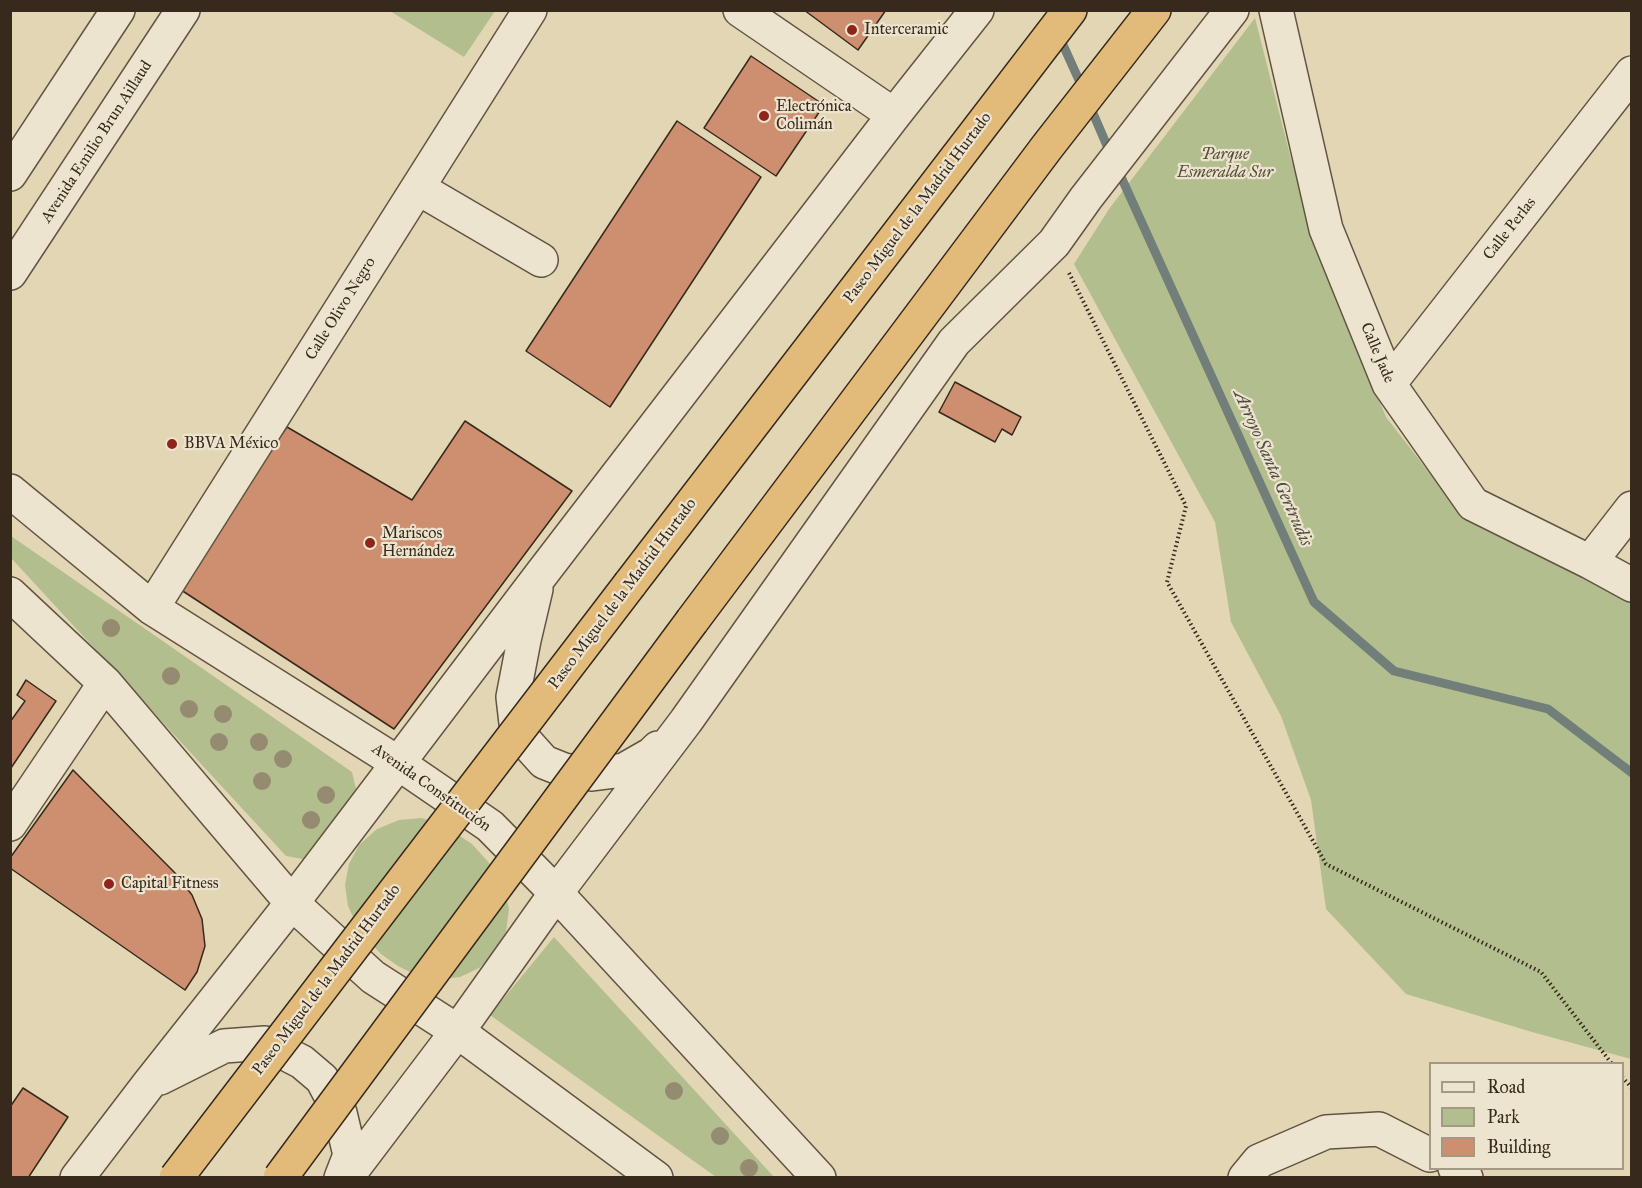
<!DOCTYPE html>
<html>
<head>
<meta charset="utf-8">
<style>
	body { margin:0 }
	#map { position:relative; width:1642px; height:1188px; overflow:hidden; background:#e3d6b5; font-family:"IM FELL Great Primer",serif }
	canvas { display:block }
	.frame { position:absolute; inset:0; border:12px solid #37291b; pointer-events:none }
	.legend { position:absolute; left:1429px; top:1062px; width:195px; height:108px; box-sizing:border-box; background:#ede4cf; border:2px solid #a49987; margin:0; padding:8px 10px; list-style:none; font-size:18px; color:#37291b }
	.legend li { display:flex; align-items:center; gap:12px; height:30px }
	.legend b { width:30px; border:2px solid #a49987 }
</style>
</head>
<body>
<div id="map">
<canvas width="1642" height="1188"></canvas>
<div class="frame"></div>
<ul class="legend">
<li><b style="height:8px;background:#ede4cf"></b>Road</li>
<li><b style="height:16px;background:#b3be8e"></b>Park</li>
<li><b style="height:16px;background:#cd8f70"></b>Building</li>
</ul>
</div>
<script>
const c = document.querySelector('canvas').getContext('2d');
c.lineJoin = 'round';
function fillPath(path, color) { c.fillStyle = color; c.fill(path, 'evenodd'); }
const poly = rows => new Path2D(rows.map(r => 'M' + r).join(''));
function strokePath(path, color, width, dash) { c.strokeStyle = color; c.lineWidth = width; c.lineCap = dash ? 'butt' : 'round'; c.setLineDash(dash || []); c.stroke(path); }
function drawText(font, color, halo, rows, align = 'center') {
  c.font = font + ' "IM FELL Great Primer",serif'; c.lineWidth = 4.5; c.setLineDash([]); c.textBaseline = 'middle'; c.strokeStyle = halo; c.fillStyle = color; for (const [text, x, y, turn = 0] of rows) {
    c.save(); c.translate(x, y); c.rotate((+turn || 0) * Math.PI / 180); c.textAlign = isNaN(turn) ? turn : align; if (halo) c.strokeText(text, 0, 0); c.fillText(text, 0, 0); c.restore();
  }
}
fillPath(poly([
	[390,11,495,11,464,57],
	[1255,18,1291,159,1344,316,1386,417,1467,521,1621,596,1631,602,1631,1059,1532,1032,1406,994,1326,909,1311,800,1281,716,1231,622,1215,522,1074,264,1109,209],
	[11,536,352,772,358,797,308,860,286,856,11,558],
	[422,818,445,826,472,844,491,865,503,885,509,909,506,932,494,953,479,968,460,977,438,980,418,976,398,966,381,954,367,939,357,926,348,906,345,885,349,864,359,845,377,829,399,820],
	[554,937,774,1177,716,1177,490,1015]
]), '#b3be8e');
strokePath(poly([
	[1059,36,1083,89],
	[1089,104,1111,155],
	[1117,168,1314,602,1394,671,1548,709,1632,773]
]), '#727e79', 9);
const building = poly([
	[804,10,886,10,858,50,804,10],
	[751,56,824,105,776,176,704,128,751,56],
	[677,121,761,177,610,407,526,351,677,121],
	[955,382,1021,417,1012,435,1002,429,995,442,939,412,955,382],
	[465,421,572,491,394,729,175,586,287,427,412,500,465,421],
	[26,680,56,701,11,768,10,722,25,701,17,695,26,680],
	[73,770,176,874,192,895,202,919,205,946,197,972,185,990,10,868,10,858,73,770],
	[23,1088,68,1117,28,1178,10,1178,10,1107,23,1088]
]);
fillPath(building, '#cd8f70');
strokePath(building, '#37291b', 1.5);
const minor = poly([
	[740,10,894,115],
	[1276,10,1326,229,1389,384,1473,504,1590,562,1632,585],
	[10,174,118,10],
	[418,188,541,260],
	[10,273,183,10],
	[1389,384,1632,73],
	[10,491,152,608,398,763,490,826,556,893,819,1178],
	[1590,562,1632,508],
	[536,589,524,640,513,697,517,732,544,762,564,770,592,774,624,770,652,754,658,748],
	[10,594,105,683,292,903,373,977,457,1031,656,1178],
	[152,608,530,10],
	[10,824,105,683],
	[160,1078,224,1046,265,1043,302,1062,322,1079,340,1113,350,1155,341,1178],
	[1455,1168,1466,1178],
	[77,1178,148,1085,292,903,540,576,894,115,977,10],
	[346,1178,465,1021,556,893,686,721,954,342,1054,243,1086,198,1232,10],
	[1245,1178,1259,1161,1326,1132,1379,1129,1430,1155]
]);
const highway = poly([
	[630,584,1070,10],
	[692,621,1047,147,1154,10]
]);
strokePath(minor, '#625442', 36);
strokePath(highway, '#37291b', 36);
strokePath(poly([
	[1069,273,1186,506,1167,582,1326,864,1541,972,1612,1064],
	[1622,1077,1632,1088]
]), '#37291b', 4, [1.5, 3]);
strokePath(minor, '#ede4cf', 33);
strokePath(highway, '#e2bb7a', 33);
const highwayBridge = poly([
	[176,1178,630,584],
	[280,1178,692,621]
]);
strokePath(highwayBridge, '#37291b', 36, []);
strokePath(highwayBridge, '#e2bb7a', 33);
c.fillStyle = '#958b70';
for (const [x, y] of [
	[111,628],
	[171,676],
	[189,709],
	[223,714],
	[219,742],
	[259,742],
	[283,759],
	[262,781],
	[326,795],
	[311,820],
	[674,1091],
	[720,1136],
	[749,1168]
]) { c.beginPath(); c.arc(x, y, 9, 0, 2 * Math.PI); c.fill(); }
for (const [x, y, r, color] of [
	[852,30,6,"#8f2418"],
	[764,116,6,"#8f2418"],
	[172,444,6,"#8f2418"],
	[370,543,6,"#8f2418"],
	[109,884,6,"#8f2418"]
]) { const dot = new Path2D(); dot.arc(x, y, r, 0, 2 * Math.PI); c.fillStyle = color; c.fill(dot); strokePath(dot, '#ede4cf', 2); }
drawText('16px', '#37291b', '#ede4cf', [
	["Interceramic",864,30],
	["Electrónica",776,107],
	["Colimán",776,125],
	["BBVA México",184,444],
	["Mariscos",382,534],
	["Hernández",382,552],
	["Capital Fitness",121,884]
], 'left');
drawText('16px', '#37291b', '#ede4cf', [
	["Avenida Emilio Brun Aillaud",97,142,-57],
	["Paseo Miguel de la Madrid Hurtado",918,208,-53],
	["Calle Perlas",1510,229,-52],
	["Calle Olivo Negro",341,309,-58],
	["Calle Jade",1377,353,67],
	["Paseo Miguel de la Madrid Hurtado",623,594,-53],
	["Avenida Constitución",431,788,35],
	["Paseo Miguel de la Madrid Hurtado",327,980,-53]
]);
drawText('italic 16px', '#564e38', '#ede4cf', [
	["Parque",1225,155],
	["Esmeralda Sur",1225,173]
]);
drawText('italic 18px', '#504c42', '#ede4cf', [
	["Arroyo Santa Gertrudis",1272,468,66]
]);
</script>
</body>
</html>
